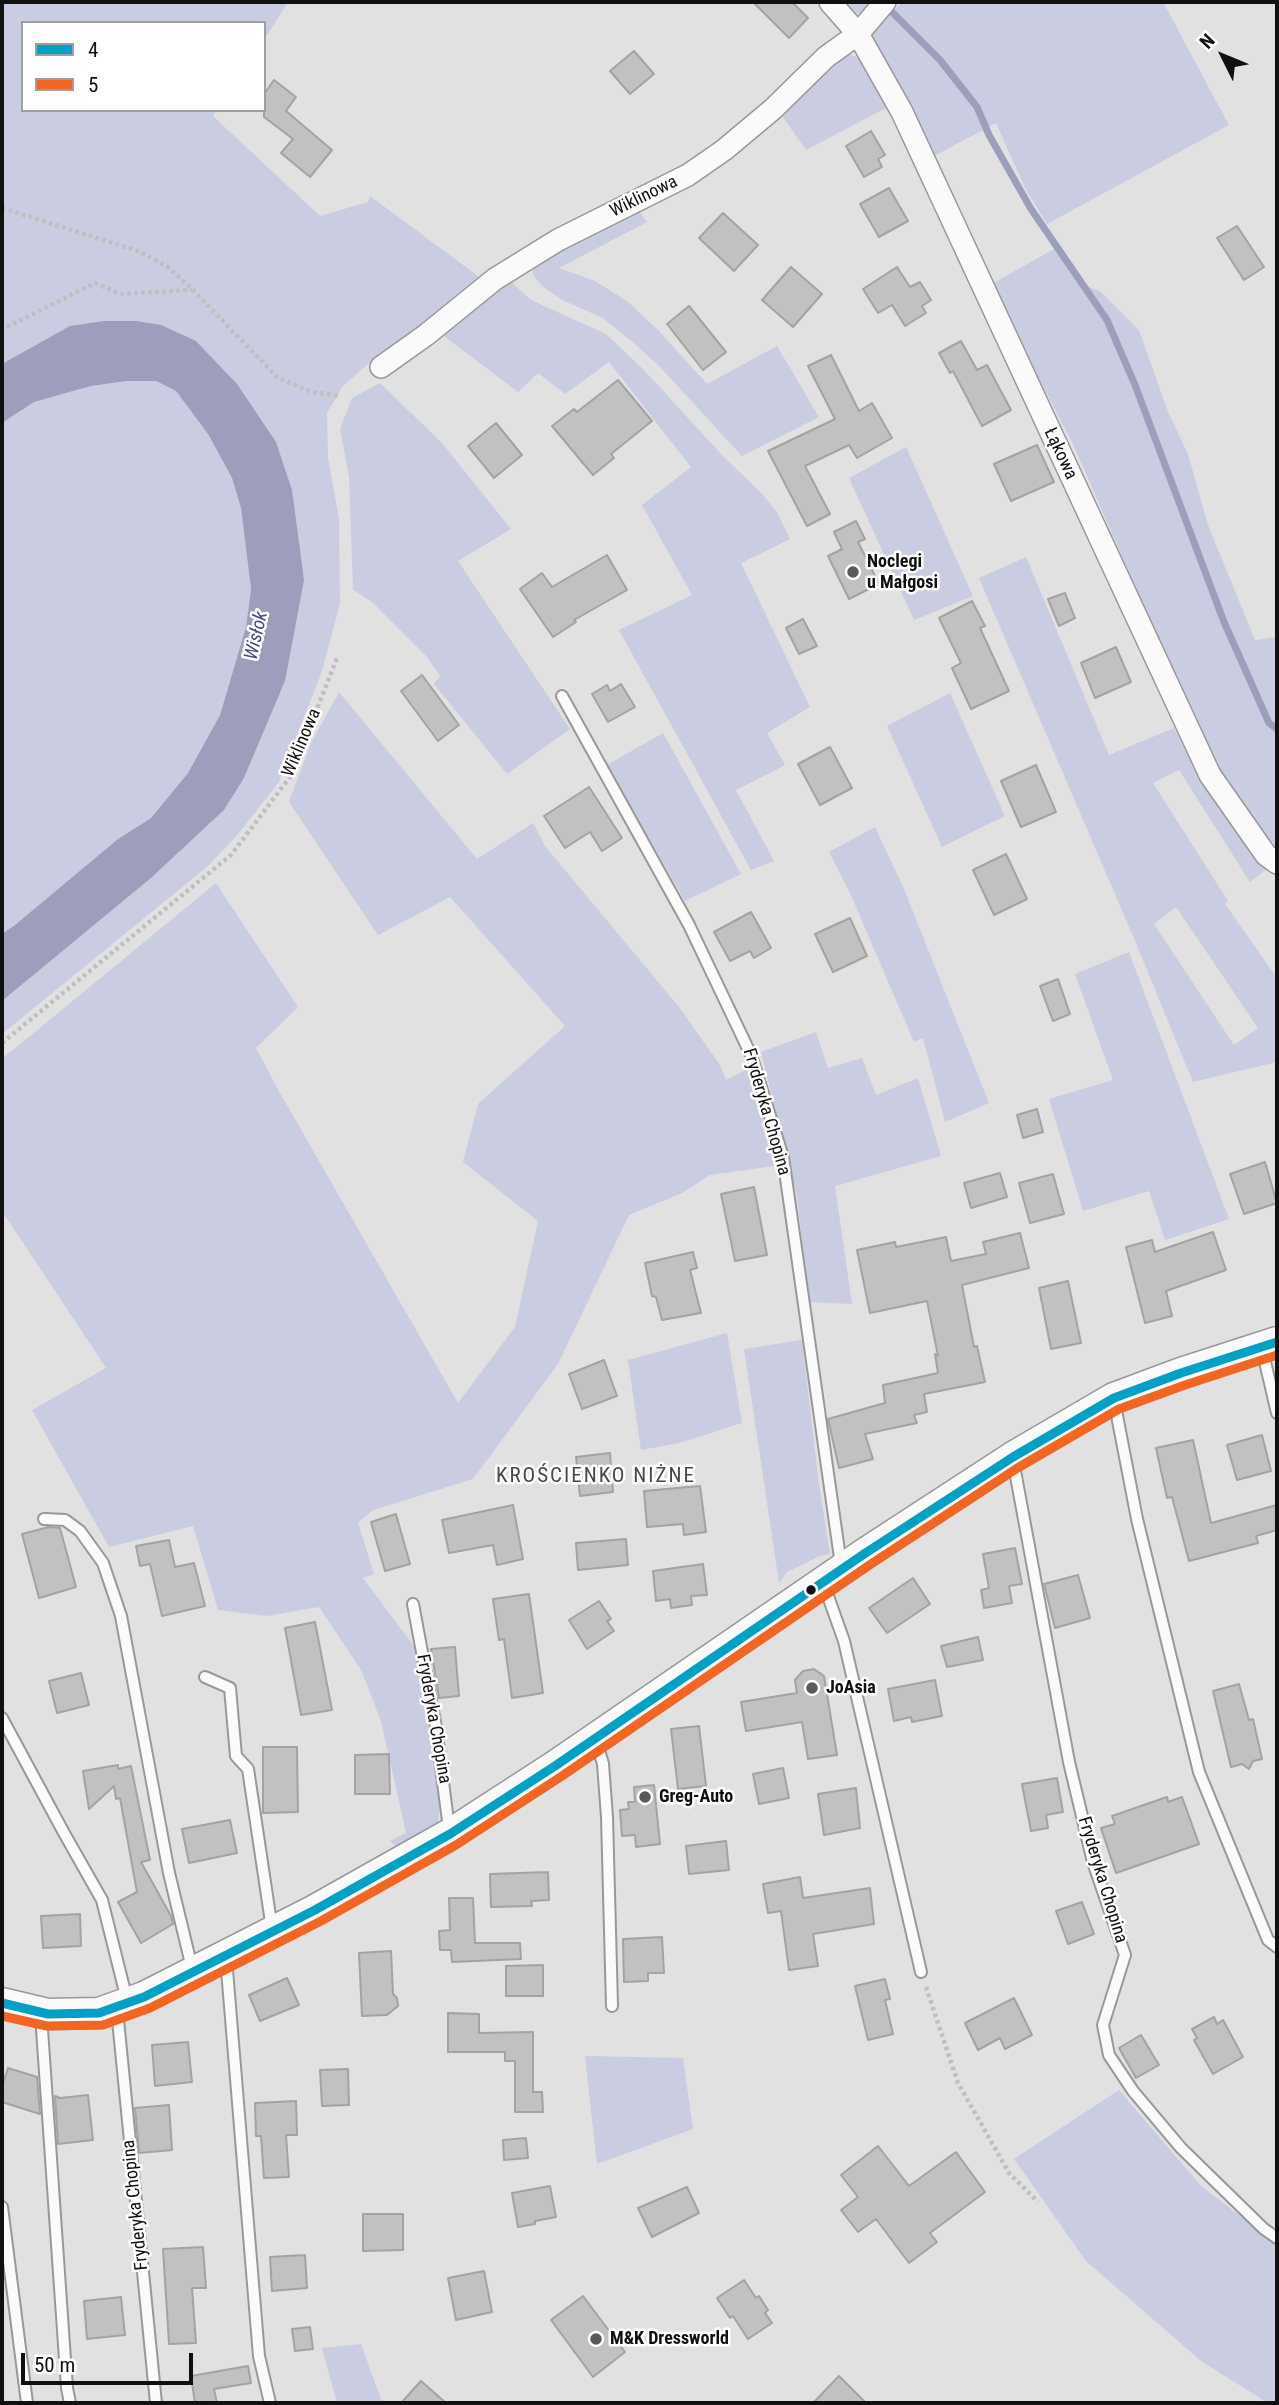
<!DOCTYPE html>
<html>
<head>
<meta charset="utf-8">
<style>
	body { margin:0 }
	#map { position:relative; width:1279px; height:2405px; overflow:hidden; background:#e1e1e2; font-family:"Roboto Condensed",sans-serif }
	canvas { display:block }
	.frame { position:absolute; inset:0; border:4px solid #101011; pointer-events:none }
	.legend { position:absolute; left:21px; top:21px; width:245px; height:91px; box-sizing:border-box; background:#fff; border:2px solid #9f9fa0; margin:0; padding:9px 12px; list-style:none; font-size:21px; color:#101011 }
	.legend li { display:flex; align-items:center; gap:14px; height:35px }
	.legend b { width:35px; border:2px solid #9f9fa0 }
	.north { position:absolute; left:1188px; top:21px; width:70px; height:70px; -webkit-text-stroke:5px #fff; paint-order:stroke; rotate:313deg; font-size:19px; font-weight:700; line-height:28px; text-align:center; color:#101011 }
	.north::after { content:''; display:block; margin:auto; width:24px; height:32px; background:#101011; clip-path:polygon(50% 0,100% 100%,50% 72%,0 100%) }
	.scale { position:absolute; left:21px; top:2353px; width:172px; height:32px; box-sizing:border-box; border:4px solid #101011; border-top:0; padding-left:9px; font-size:21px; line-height:24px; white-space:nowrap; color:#101011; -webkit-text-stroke:5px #fff; paint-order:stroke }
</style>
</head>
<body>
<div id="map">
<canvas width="1279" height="2405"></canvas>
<div class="frame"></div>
<ul class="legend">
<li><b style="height:9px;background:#01a1c5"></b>4</li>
<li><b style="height:9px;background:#f26522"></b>5</li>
</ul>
<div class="north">N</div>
<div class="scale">50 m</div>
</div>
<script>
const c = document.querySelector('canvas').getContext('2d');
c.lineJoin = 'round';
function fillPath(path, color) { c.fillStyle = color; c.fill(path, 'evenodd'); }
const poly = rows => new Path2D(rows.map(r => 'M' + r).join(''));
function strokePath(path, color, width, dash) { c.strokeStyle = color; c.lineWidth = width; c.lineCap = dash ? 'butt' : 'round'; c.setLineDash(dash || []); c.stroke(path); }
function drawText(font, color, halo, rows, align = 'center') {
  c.font = font + ' "Roboto Condensed",sans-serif'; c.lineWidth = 5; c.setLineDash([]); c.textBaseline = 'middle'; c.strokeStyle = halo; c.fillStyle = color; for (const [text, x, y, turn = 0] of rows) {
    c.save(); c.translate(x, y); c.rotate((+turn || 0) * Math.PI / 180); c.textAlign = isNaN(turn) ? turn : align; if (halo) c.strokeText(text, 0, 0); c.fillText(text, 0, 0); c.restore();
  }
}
fillPath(poly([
	[2,2,288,2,264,40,264,23,23,23,23,110,217,110,213,116,320,216,368,202,370,196,482,279,410,336,371,361,343,386,327,413,328,458,339,519,340,603,322,671,279,782,239,833,208,866,2,1034,2,1001,151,878,224,810,244,778,285,681,237,384,19,356,2,364],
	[837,2,873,2,856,16,846,12],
	[903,2,1163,2,1229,125,1047,224,1025,188,996,123,934,156,871,39,872,29],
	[852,55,860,59,886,108,806,150,780,113,840,56],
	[638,209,647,222,559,268,595,281,628,302,659,331,707,384,777,346,819,417,742,456,660,367,635,344,603,318,562,300,542,286,533,275,532,266],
	[1061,245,1076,281,1101,292,1139,330,1168,412,1188,454,1208,525,1255,640,1277,637,1277,847,1232,798,1205,747,1073,444,990,285],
	[507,278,531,300,606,334,644,370,722,455,763,495,777,512,790,539,741,563,810,707,767,733,785,765,736,790,774,861,751,870,619,630,692,595,642,505,691,467,609,362,565,394,538,373,518,392,440,333],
	[127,381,156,381,176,391,208,434,232,478,241,508,251,589,246,627,220,715,188,773,151,818,118,839,15,925,2,934,2,423,34,402,91,386],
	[380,383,442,443,511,529,458,561,570,729,507,774,434,684,440,676,426,656,372,602,353,590,349,477,340,429,352,398],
	[906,447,973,596,914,620,849,478],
	[1026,557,1109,755,1174,728,1206,790,1268,868,1250,882,1179,770,1153,783,1228,901,1225,904,1277,978,1277,1062,1193,1082,1133,936,979,578],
	[1176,907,1258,1028,1234,1045,1154,924],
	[339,692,477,859,533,823,545,846,679,1007,720,1065,726,1080,749,1068,762,1107,775,1166,710,1175,682,1193,629,1215,558,1364,473,1479,373,1510,358,1523,374,1574,363,1578,416,1649,427,1704,440,1801,438,1822,396,1846,390,1841,406,1833,381,1721,361,1670,319,1607,267,1616,218,1610,193,1526,109,1547,32,1410,106,1368,2,1211,2,1059,216,883,298,1007,256,1048,280,1093,458,1403,515,1327,538,1221,463,1162,478,1104,565,1026,450,897,378,935,289,802,311,743],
	[950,693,1005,816,942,847,887,726],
	[663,733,741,874,685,901,607,765],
	[875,827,904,889,989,1103,945,1122,923,1038,914,1042,850,893,829,852],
	[1129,952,1229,1219,1165,1240,1149,1191,1083,1211,1049,1099,1113,1080,1075,974],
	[816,1032,828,1068,862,1058,876,1095,918,1078,941,1156,835,1186,852,1304,809,1302,797,1197,761,1052],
	[727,1333,742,1423,679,1443,641,1450,628,1360],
	[802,1340,819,1484,830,1554,820,1556,787,1572,779,1583,744,1349],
	[585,2056,683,2058,693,2129,597,2164],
	[1119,2090,1201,2186,1277,2244,1277,2403,1268,2403,1201,2361,1086,2261,1014,2159],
	[361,2344,381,2399,386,2403,337,2403,322,2348]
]), '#cacce1');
fillPath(poly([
	[104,321,136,321,161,325,196,341,237,384,276,442,292,490,304,580,285,681,244,778,224,810,151,878,2,1001,2,934,15,925,118,839,151,818,188,773,220,715,246,627,251,589,241,508,232,478,208,434,176,391,156,381,127,381,91,386,34,402,2,423,2,364,70,326]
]), '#9c9ebb');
strokePath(poly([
	[885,5,940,60,977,107,989,135,1031,209,1107,320,1135,385,1224,622,1269,723,1277,729]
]), '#9c9ebb', 7);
const building = poly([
	[753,2,792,2,808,18,789,38,753,2],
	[634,51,654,74,630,94,610,71,634,51],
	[274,80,296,97,286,111,332,150,310,177,281,153,293,139,264,117,264,94,274,80],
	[871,131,885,155,878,159,882,167,864,177,846,146,871,131],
	[889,188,908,221,879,237,860,204,889,188],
	[723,213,758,245,734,271,699,238,723,213],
	[1237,226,1264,267,1244,280,1217,238,1237,226],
	[791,267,822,294,793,327,762,300,791,267],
	[897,267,910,287,920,282,931,300,922,306,926,313,905,326,892,305,878,313,863,289,897,267],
	[689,306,726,352,703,370,667,324,689,306],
	[961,341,977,370,987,365,1011,410,982,426,953,371,950,373,939,353,961,341],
	[831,355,859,411,872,403,892,438,857,458,849,445,805,466,830,514,807,526,768,451,835,419,808,366,831,355],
	[618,380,652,421,611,454,614,458,593,475,552,426,574,409,577,412,618,380],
	[496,423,522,455,494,478,468,446,496,423],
	[1037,445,1054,482,1011,501,994,464,1037,445],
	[856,521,865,539,858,542,879,584,849,599,828,556,842,549,834,532,856,521],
	[607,555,627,590,574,620,576,622,553,637,520,589,542,573,552,587,607,555],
	[1065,593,1075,618,1059,626,1048,599,1065,593],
	[972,601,985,626,980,628,1009,691,971,709,952,668,961,663,939,618,972,601],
	[803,619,817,646,799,654,786,628,803,619],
	[1116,647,1131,682,1095,698,1081,663,1116,647],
	[422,675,459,725,438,741,401,691,422,675],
	[621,684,635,707,608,722,592,694,607,685,610,691,621,684],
	[830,747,852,788,820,805,798,764,830,747],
	[1036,765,1056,812,1021,827,1001,781,1036,765],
	[589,787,622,838,602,851,590,832,565,848,544,816,589,787],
	[1006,854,1027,899,994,915,973,870,1006,854],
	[751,912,771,948,754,958,750,951,730,961,714,932,751,912],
	[850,918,867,956,833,972,815,934,850,918],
	[1058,979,1070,1014,1053,1021,1040,986,1058,979],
	[1037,1109,1043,1132,1023,1138,1017,1115,1037,1109],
	[1265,1162,1277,1203,1244,1214,1230,1174,1265,1162],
	[1000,1173,1007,1197,971,1208,964,1183,1000,1173],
	[1053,1174,1064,1214,1030,1223,1019,1183,1053,1174],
	[754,1187,767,1255,735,1261,721,1194,754,1187],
	[1213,1232,1226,1270,1166,1291,1172,1316,1145,1323,1126,1247,1152,1240,1155,1252,1213,1232],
	[1020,1233,1029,1268,962,1285,974,1347,977,1346,985,1382,924,1394,927,1412,914,1415,917,1423,865,1434,873,1459,839,1468,828,1419,885,1403,883,1385,938,1373,935,1354,938,1356,927,1301,870,1313,857,1250,895,1242,896,1247,946,1237,951,1261,986,1254,983,1242,1020,1233],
	[693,1252,697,1268,690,1270,701,1313,662,1320,656,1297,652,1296,645,1263,693,1252],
	[1068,1281,1081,1343,1051,1349,1039,1288,1068,1281],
	[604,1360,617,1396,582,1409,569,1374,604,1360],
	[1262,1435,1271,1471,1237,1480,1227,1445,1262,1435],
	[1193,1440,1211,1523,1277,1505,1277,1530,1256,1536,1258,1543,1189,1561,1172,1497,1167,1498,1156,1448,1193,1440],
	[610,1453,613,1492,580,1496,576,1457,610,1453],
	[700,1486,706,1532,684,1535,683,1524,647,1527,644,1491,700,1486],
	[513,1505,523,1559,497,1565,493,1545,449,1553,442,1520,513,1505],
	[396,1514,410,1564,385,1571,371,1522,396,1514],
	[49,1527,60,1528,76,1587,39,1598,22,1534,49,1527],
	[626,1539,628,1565,578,1570,576,1543,626,1539],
	[169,1540,175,1567,194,1563,205,1606,162,1616,150,1564,140,1566,136,1546,169,1540],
	[1015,1548,1022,1584,1009,1586,1012,1603,984,1608,981,1590,989,1588,983,1554,1015,1548],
	[703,1564,707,1595,691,1596,692,1605,671,1608,670,1599,656,1601,653,1571,703,1564],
	[1078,1575,1090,1618,1055,1628,1044,1584,1078,1575],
	[913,1578,930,1604,887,1633,869,1608,913,1578],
	[529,1594,543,1693,512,1698,504,1639,499,1640,493,1599,529,1594],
	[599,1601,611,1619,607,1621,614,1631,587,1649,569,1620,599,1601],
	[315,1622,332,1710,301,1715,285,1628,315,1622],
	[978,1637,983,1660,947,1667,941,1646,978,1637],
	[455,1647,459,1696,439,1698,431,1649,455,1647],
	[814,1669,824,1676,837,1755,808,1759,802,1722,746,1731,741,1702,797,1693,795,1680,803,1671,814,1669],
	[81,1673,89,1705,57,1713,49,1681,81,1673],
	[935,1680,942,1716,912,1722,911,1717,894,1721,888,1689,935,1680],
	[1239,1684,1249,1720,1253,1719,1262,1759,1253,1761,1249,1769,1242,1764,1231,1767,1213,1691,1239,1684],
	[699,1726,706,1786,678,1789,671,1729,699,1726],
	[263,1747,297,1747,298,1812,263,1813,263,1747],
	[389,1754,390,1794,355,1794,355,1755,389,1754],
	[118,1765,118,1769,131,1766,150,1860,141,1862,171,1916,173,1924,141,1943,118,1902,137,1892,120,1798,116,1799,114,1786,89,1809,83,1771,118,1765],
	[783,1768,789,1798,759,1804,753,1774,783,1768],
	[1057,1778,1063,1812,1046,1815,1048,1828,1031,1831,1022,1784,1057,1778],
	[654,1785,660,1844,636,1847,635,1835,622,1836,620,1810,629,1809,628,1802,635,1802,634,1787,654,1785],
	[856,1788,860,1828,824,1835,818,1794,856,1788],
	[1167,1797,1168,1802,1182,1797,1199,1844,1116,1873,1101,1828,1115,1824,1112,1816,1167,1797],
	[230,1820,237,1853,189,1863,182,1829,230,1820],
	[726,1841,729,1870,689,1874,686,1846,726,1841],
	[548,1872,549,1900,531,1901,532,1906,491,1907,490,1874,548,1872],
	[800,1877,803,1898,870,1888,874,1924,813,1934,818,1966,789,1970,781,1911,768,1913,763,1884,800,1877],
	[449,1898,473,1898,475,1943,520,1943,521,1959,452,1962,451,1950,440,1950,439,1931,450,1930,449,1898],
	[1082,1902,1094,1934,1068,1944,1056,1911,1082,1902],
	[80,1914,81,1946,43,1948,41,1916,80,1914],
	[662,1937,664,1973,648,1973,648,1981,624,1982,623,1939,662,1937],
	[391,1951,393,1994,397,1998,398,2006,387,2015,362,2016,359,1953,391,1951],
	[543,1965,543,1996,506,1996,506,1966,543,1965],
	[287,1978,299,2005,260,2021,249,1995,287,1978],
	[885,1979,890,1999,885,2000,893,2034,868,2040,855,1986,885,1979],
	[1014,1998,1032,2035,1005,2049,1000,2038,978,2050,965,2023,1014,1998],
	[448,2013,479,2014,479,2033,533,2032,533,2092,542,2092,543,2112,515,2112,515,2061,505,2061,505,2052,448,2052,448,2013],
	[1214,2017,1217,2024,1223,2020,1243,2057,1213,2074,1194,2040,1197,2038,1192,2029,1214,2017],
	[1141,2035,1159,2065,1136,2078,1119,2048,1141,2035],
	[188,2042,192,2082,155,2086,152,2045,188,2042],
	[8,2068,37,2077,40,2114,2,2102,2,2087,8,2068],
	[348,2069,349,2105,322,2106,320,2070,348,2069],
	[88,2095,93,2140,58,2144,55,2096,60,2098,88,2095],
	[296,2101,297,2135,286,2135,289,2177,264,2178,261,2136,256,2136,255,2103,296,2101],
	[169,2105,172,2150,139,2153,135,2108,169,2105],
	[526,2138,528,2158,504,2160,503,2140,526,2138],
	[878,2146,909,2186,956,2152,985,2192,930,2233,937,2242,909,2263,876,2219,858,2232,841,2210,858,2197,841,2175,878,2146],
	[550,2186,556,2217,535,2221,535,2224,518,2227,512,2193,550,2186],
	[687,2187,699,2213,652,2237,638,2208,687,2187],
	[363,2214,403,2214,403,2250,363,2251,363,2214],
	[203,2247,206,2288,192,2288,196,2343,169,2344,163,2249,203,2247],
	[305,2255,307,2288,272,2291,270,2257,305,2255],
	[484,2271,492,2312,456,2320,448,2278,484,2271],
	[744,2280,756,2298,759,2296,768,2310,765,2313,772,2323,748,2339,733,2316,730,2318,717,2298,744,2280],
	[583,2296,625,2352,593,2377,551,2320,583,2296],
	[121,2297,125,2335,87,2339,84,2301,121,2297],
	[310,2327,313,2349,295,2351,292,2329,310,2327],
	[248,2366,251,2383,214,2389,217,2403,195,2403,191,2376,248,2366],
	[839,2376,866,2403,813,2403,839,2376],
	[421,2381,446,2403,401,2403,421,2381]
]);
fillPath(building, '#c1c1c2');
strokePath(building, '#a3a3a4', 2);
const lane = poly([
	[562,696,689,925,751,1055,783,1157,841,1565],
	[1262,1349,1277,1413],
	[1114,1400,1137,1519,1199,1772,1268,1940,1277,1947],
	[1013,1460,1069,1762,1093,1862,1125,1955,1103,2025,1109,2055,1133,2091,1181,2148,1264,2229,1277,2238],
	[44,1519,65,1520,80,1531,103,1563,121,1616,169,1873,192,1968],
	[824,1585,844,1641,921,1972],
	[413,1604,436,1727,449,1829],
	[205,1677,230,1688,236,1756,248,1769,272,1929],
	[2,1718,64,1833,102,1900,127,2000],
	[596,1740,603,1764,607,1817,612,2006],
	[226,1958,259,2356,270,2403],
	[117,2010,156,2403],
	[41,2015,67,2388,70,2403],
	[2,2207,27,2403]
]);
const street = poly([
	[830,2,858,34,902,112,1210,775,1266,855,1277,863],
	[381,367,426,335,495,279,558,240,688,175,724,150,773,109,826,57,858,34,885,2]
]);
const secondary = poly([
	[2,2003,48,2014,99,2013,144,1997,315,1910,450,1834,555,1766,864,1554,1013,1457,1114,1398,1181,1373,1277,1342]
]);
strokePath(lane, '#989899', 14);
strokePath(street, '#989899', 24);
strokePath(secondary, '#989899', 33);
strokePath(poly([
	[2,208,138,251,168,267,192,289,278,378,312,392,340,396],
	[7,327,95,283,120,294,192,290],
	[2,1043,231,855,290,777,337,658],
	[926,1987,958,2083,1009,2173,1038,2202]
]), '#bfbfc0', 4.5, [3.5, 3.5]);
strokePath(lane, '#fafafb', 10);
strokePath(street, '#fafafb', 21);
strokePath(secondary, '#fafafb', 30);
strokePath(poly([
	[2,2003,48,2014,99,2013,144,1997,315,1910,450,1834,555,1766,864,1554,1013,1457,1114,1398,1181,1373,1277,1342]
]), '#01a1c5', 9);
strokePath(poly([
	[2,2016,47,2026,103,2025,150,2008,321,1921,456,1845,562,1776,871,1564,1019,1467,1119,1409,1185,1385,1277,1355]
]), '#f26522', 9);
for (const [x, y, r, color] of [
	[853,572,7,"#59595a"],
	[811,1590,6,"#101011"],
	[812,1688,7,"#59595a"],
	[645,1797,7,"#59595a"],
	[596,2339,7,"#59595a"]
]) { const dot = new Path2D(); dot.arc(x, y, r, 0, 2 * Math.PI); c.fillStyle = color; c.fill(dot); strokePath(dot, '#fff', 2.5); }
drawText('18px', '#101011', '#fff', [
	["Wiklinowa",644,197,-26],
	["Łąkowa",1060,454,65],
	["Wiklinowa",302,743,-67],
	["Fryderyka Chopina",766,1112,74],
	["Fryderyka Chopina",433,1719,80],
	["Fryderyka Chopina",1102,1880,73],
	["Fryderyka Chopina",136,2205,-96]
]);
drawText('bold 18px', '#101011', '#fff', [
	["Noclegi",867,562],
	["u Małgosi",867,583],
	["JoAsia",826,1688],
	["Greg-Auto",659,1797],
	["M&K Dressworld",610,2339]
], 'left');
drawText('italic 19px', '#45467d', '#fff', [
	["Wisłok",257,636,-77]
]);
c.letterSpacing = '2px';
drawText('21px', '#48484b', '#fff', [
	["KROŚCIENKO NIŻNE",596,1477]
]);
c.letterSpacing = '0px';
</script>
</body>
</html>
